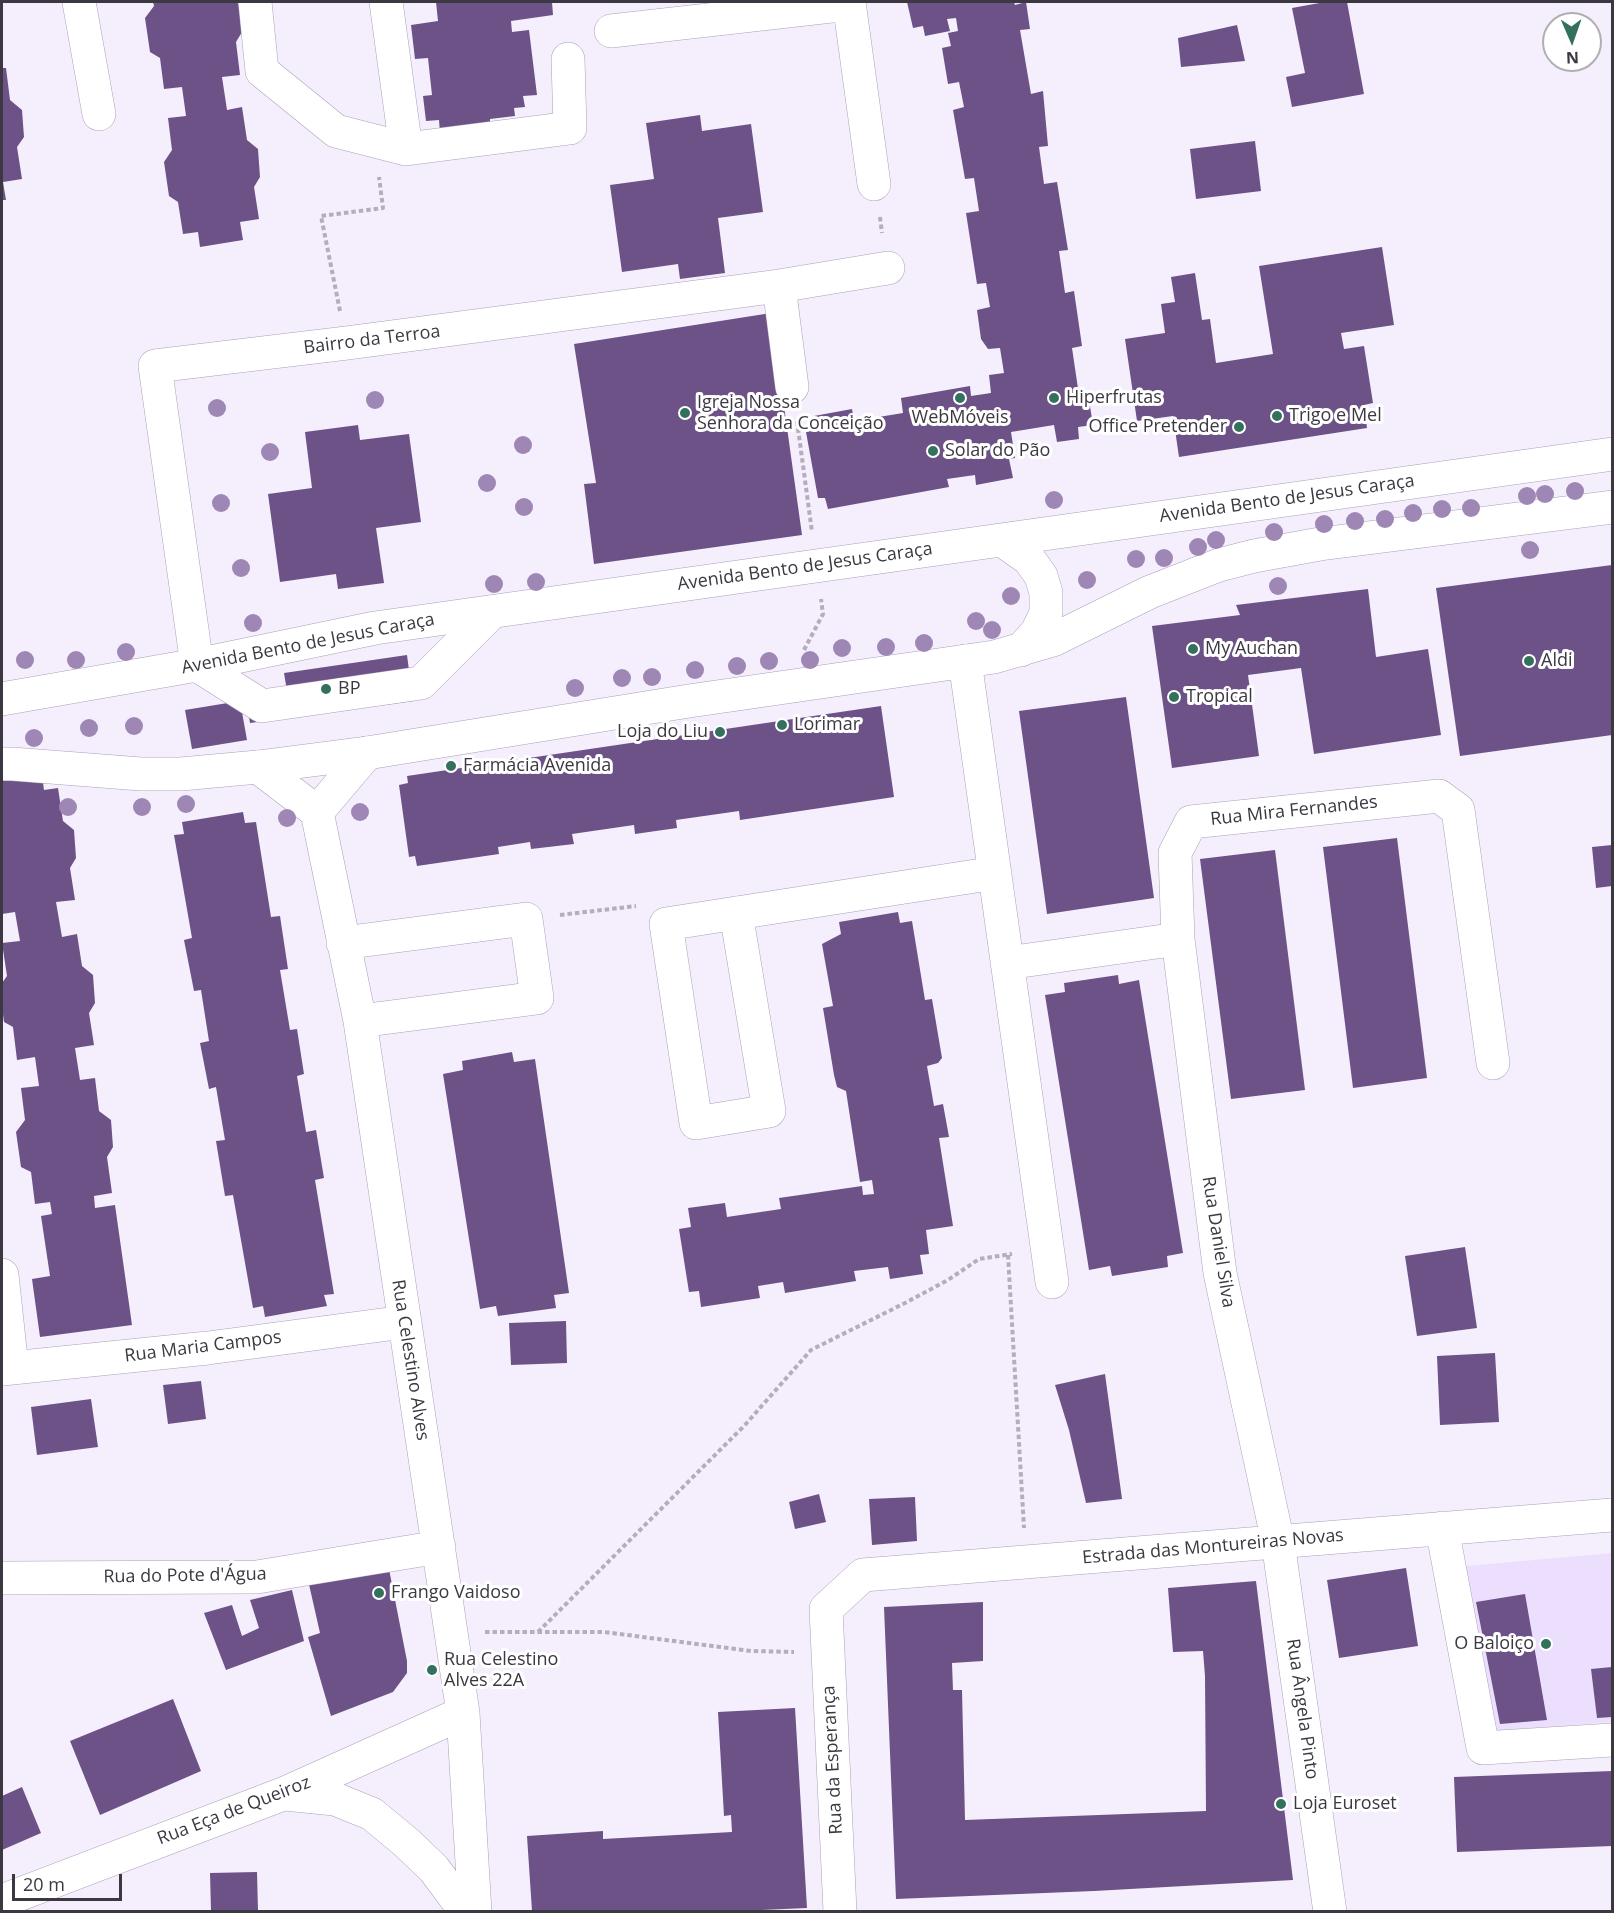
<!DOCTYPE html>
<html>
<head>
<meta charset="utf-8">
<style>
	body { margin:0 }
	#map { position:relative; width:1614px; height:1913px; overflow:hidden; background:#f5effd; font-family:"Open Sans",sans-serif }
	canvas { display:block }
	.frame { position:absolute; inset:0; border:3px solid #3c3841; pointer-events:none }
	.north { position:absolute; left:1542px; top:12px; width:60px; height:60px; box-sizing:border-box; background:#fff; border:2px solid #b1afb3; border-radius:50%; rotate:178deg; font-size:16px; font-weight:700; line-height:24px; text-align:center; color:#3c3841 }
	.north::after { content:''; display:block; margin:auto; width:21px; height:27px; background:#33715e; clip-path:polygon(50% 0,100% 100%,50% 72%,0 100%) }
	.scale { position:absolute; left:12px; top:1874px; width:110px; height:27px; box-sizing:border-box; border:3px solid #3c3841; border-top:0; padding-left:8px; font-size:18px; line-height:21px; white-space:nowrap; color:#3c3841; -webkit-text-stroke:4px #fff; paint-order:stroke }
</style>
</head>
<body>
<div id="map">
<canvas width="1614" height="1913"></canvas>
<div class="frame"></div>
<div class="north">N</div>
<div class="scale">20 m</div>
</div>
<script>
const c = document.querySelector('canvas').getContext('2d');
c.lineJoin = 'round';
function fillPath(path, color) { c.fillStyle = color; c.fill(path, 'evenodd'); }
const poly = rows => new Path2D(rows.map(r => 'M' + r).join(''));
function strokePath(path, color, width, dash) { c.strokeStyle = color; c.lineWidth = width; c.lineCap = dash ? 'butt' : 'round'; c.setLineDash(dash || []); c.stroke(path); }
function drawText(font, color, halo, rows, align = 'center') {
  c.font = font + ' "Open Sans",sans-serif'; c.lineWidth = 6; c.setLineDash([]); c.textBaseline = 'middle'; c.strokeStyle = halo; c.fillStyle = color; for (const [text, x, y, turn = 0] of rows) {
    c.save(); c.translate(x, y); c.rotate((+turn || 0) * Math.PI / 180); c.textAlign = isNaN(turn) ? turn : align; if (halo) c.strokeText(text, 0, 0); c.fillText(text, 0, 0); c.restore();
  }
}
fillPath(poly([
	[1612,1553,1612,1722,1497,1731,1466,1566]
]), '#ecdffd');
fillPath(poly([
	[153,2,236,2,240,5,242,32,236,42,240,75,222,77,227,110,242,107,247,140,258,149,260,177,254,187,259,219,240,222,243,240,200,247,198,232,183,234,178,202,169,196,164,162,172,150,168,118,186,116,182,87,164,89,160,58,150,52,145,18,154,6],
	[436,2,552,2,553,15,511,21,512,32,529,30,537,95,523,96,525,107,514,108,515,116,490,119,490,127,440,133,439,120,426,121,423,96,432,95,428,58,415,59,411,25,438,21],
	[907,2,1014,2,1015,5,1026,2,1030,29,1020,30,1031,94,1043,91,1048,146,1039,147,1044,184,1057,182,1068,250,1059,251,1065,293,1074,291,1082,346,1072,348,1080,402,1089,400,1093,425,1078,427,1079,439,1057,442,1054,425,1011,432,1015,458,1009,459,1013,478,976,485,975,475,947,479,949,487,828,509,825,498,818,498,806,432,817,430,814,416,852,409,854,421,903,413,901,398,970,386,971,396,991,393,989,375,1004,373,1000,348,988,349,981,339,977,310,990,307,986,283,977,284,966,213,979,211,974,178,965,179,953,110,964,107,959,82,948,84,942,48,951,46,948,33,958,31,956,18,947,19,950,31,925,36,923,26,913,28],
	[1325,2,1347,2,1364,94,1292,107,1286,77,1305,73,1292,8],
	[1237,25,1245,61,1181,67,1178,38],
	[2,68,6,68,10,100,22,110,24,137,17,147,22,179,3,182,6,200,2,200],
	[700,115,702,131,751,124,763,212,718,218,725,273,680,279,678,264,622,272,610,185,654,179,646,123],
	[1255,141,1261,191,1196,199,1190,149],
	[1382,247,1394,325,1341,333,1344,349,1364,346,1373,403,1364,405,1367,428,1179,457,1173,416,1137,421,1125,339,1165,333,1161,304,1175,302,1171,277,1195,273,1202,320,1210,319,1216,363,1273,354,1259,266],
	[771,313,802,535,594,564,584,484,596,483,574,344],
	[358,425,360,440,409,434,421,522,376,528,384,583,338,589,336,574,280,582,268,494,312,488,305,432],
	[1612,565,1612,735,1460,756,1436,588],
	[1368,589,1376,657,1428,649,1441,735,1314,754,1301,668,1248,675,1259,756,1172,768,1152,626,1240,615,1236,605],
	[407,655,413,701,250,723,246,698,287,691,284,673],
	[1126,697,1154,898,1047,914,1019,711],
	[240,701,247,740,192,749,185,710],
	[881,706,894,797,740,820,739,811,676,820,677,828,635,834,634,825,572,834,574,844,531,849,530,842,498,847,499,854,417,866,415,856,409,857,399,785,408,783,407,776],
	[42,775,44,790,58,788,63,821,74,830,76,858,70,868,75,900,56,902,62,937,77,934,82,966,93,975,95,1003,89,1013,94,1045,75,1048,80,1080,95,1078,99,1111,111,1120,113,1147,107,1157,112,1193,94,1196,95,1208,115,1205,132,1325,40,1337,32,1279,50,1276,41,1216,52,1214,50,1202,35,1204,31,1172,21,1167,16,1132,25,1120,21,1088,39,1086,35,1057,17,1060,13,1027,4,1022,2,1007,2,983,7,976,2,943,20,941,15,912,2,914,2,781],
	[243,812,245,823,256,822,271,917,280,916,288,969,280,970,290,1030,297,1029,304,1074,297,1076,306,1132,316,1130,324,1178,315,1180,334,1294,324,1295,327,1306,265,1317,263,1306,253,1308,233,1195,225,1196,216,1141,225,1140,216,1087,209,1089,200,1043,209,1041,201,990,194,991,184,940,192,938,174,835,184,834,182,822],
	[1397,838,1427,1078,1353,1088,1323,847],
	[1612,845,1612,886,1596,888,1592,847],
	[1275,850,1305,1090,1231,1099,1200,859],
	[898,912,900,923,912,921,925,1000,932,999,942,1058,938,1063,927,1066,934,1106,943,1104,949,1137,939,1138,953,1226,926,1230,929,1254,920,1255,923,1274,890,1279,888,1267,854,1271,856,1281,785,1293,783,1282,758,1286,760,1298,701,1307,699,1291,689,1292,679,1229,691,1227,688,1208,725,1203,727,1217,781,1209,779,1198,862,1186,863,1195,874,1194,872,1180,860,1182,846,1091,837,1087,834,1075,823,1008,833,1006,822,944,841,934,839,922],
	[1118,975,1119,984,1139,980,1183,1253,1167,1256,1168,1267,1112,1276,1110,1266,1089,1270,1045,995,1065,992,1064,983],
	[512,1052,514,1062,535,1059,569,1293,554,1295,556,1308,498,1316,496,1306,480,1309,443,1074,463,1070,462,1061],
	[1465,1247,1477,1328,1417,1336,1405,1256],
	[566,1321,567,1363,511,1365,509,1323],
	[1495,1353,1499,1422,1440,1425,1437,1356],
	[1105,1374,1122,1499,1086,1503,1069,1430,1055,1385],
	[201,1381,206,1419,168,1424,163,1385],
	[91,1399,98,1447,37,1455,31,1407],
	[819,1494,826,1522,795,1529,789,1502],
	[915,1497,917,1541,872,1545,869,1499],
	[388,1564,407,1661,407,1673,393,1692,331,1716,308,1637,320,1633,308,1580],
	[1406,1568,1418,1646,1339,1658,1327,1580],
	[1256,1581,1293,1880,1094,1891,896,1899,884,1607,983,1602,983,1661,952,1663,953,1690,962,1690,965,1820,1206,1811,1205,1676,1203,1651,1173,1652,1168,1588],
	[292,1590,304,1641,226,1670,204,1613,232,1605,242,1636,259,1628,250,1600],
	[1525,1594,1547,1720,1500,1724,1476,1602],
	[1612,1667,1612,1717,1597,1718,1591,1669],
	[173,1699,201,1771,100,1815,70,1741],
	[795,1708,807,1908,739,1911,532,1911,527,1836,603,1831,603,1839,732,1832,731,1815,724,1816,718,1712],
	[1612,1771,1612,1846,1457,1852,1454,1777],
	[22,1787,41,1833,2,1850,2,1796],
	[257,1872,258,1911,211,1911,210,1873]
]), '#6c5287');
const minor = poly([
	[79,2,99,114],
	[255,2,262,71,336,131,406,149,570,128,568,59],
	[386,2,406,149],
	[849,2,874,184],
	[611,31,849,4],
	[779,286,792,387],
	[492,612,421,683,262,706,197,665,155,366,347,343,779,286,888,268],
	[965,661,1052,1282],
	[258,767,317,812,360,1021,463,1713,475,1912],
	[317,812,367,753],
	[736,913,769,1111,696,1123,666,924,995,873],
	[1178,939,1220,1273,1278,1542,1330,1912],
	[343,943,526,919,537,998,360,1021],
	[1007,963,1178,939,1175,853,1191,822,1439,796,1458,810,1493,1063],
	[2,1275,12,1368],
	[2,1369,208,1348,404,1322],
	[1442,1528,1483,1748,1612,1740],
	[2,1578,257,1577,439,1547],
	[285,1794,335,1799,372,1814,407,1843,434,1869,466,1912],
	[2,1901,283,1794,463,1713],
	[840,1912,826,1609,863,1575,1612,1515]
]);
const major = poly([
	[1002,540,1029,559,1041,576,1046,593,1046,613,1037,632,1021,650],
	[2,699,197,665,375,628,1612,454],
	[2,764,12,764,141,774,181,774,258,767,367,753,689,701,994,657,1053,640,1150,592,1219,565,1254,556,1320,544,1612,507]
]);
strokePath(minor, '#aaa0b6', 34);
strokePath(major, '#aaa0b6', 34);
strokePath(poly([
	[880,217,882,233],
	[340,311,321,216,383,208,379,177],
	[797,421,812,532],
	[804,650,823,614,821,599],
	[560,915,636,906],
	[1008,1255,1024,1528],
	[485,1632,604,1632,751,1651,794,1652],
	[538,1632,745,1425,811,1350,905,1303,948,1280,979,1259,1012,1254]
]), '#b3aeba', 4, [4.5, 3]);
strokePath(minor, '#fff', 33);
strokePath(major, '#fff', 33);
c.fillStyle = '#9e87b4';
for (const [x, y] of [
	[375,400],
	[217,408],
	[523,445],
	[270,452],
	[487,483],
	[1575,491],
	[1545,494],
	[1527,496],
	[1054,500],
	[221,503],
	[524,507],
	[1471,508],
	[1442,509],
	[1413,513],
	[1385,519],
	[1355,521],
	[1324,524],
	[1274,532],
	[1216,540],
	[1198,547],
	[1530,550],
	[1164,558],
	[1136,559],
	[241,568],
	[1087,580],
	[536,582],
	[494,584],
	[1278,586],
	[1011,596],
	[976,621],
	[253,623],
	[992,630],
	[924,643],
	[886,647],
	[842,648],
	[126,652],
	[25,660],
	[76,660],
	[810,660],
	[769,661],
	[737,666],
	[695,670],
	[652,677],
	[622,678],
	[575,688],
	[134,726],
	[89,728],
	[34,738],
	[186,804],
	[68,807],
	[142,807],
	[360,812],
	[287,818]
]) { c.beginPath(); c.arc(x, y, 9, 0, 2 * Math.PI); c.fill(); }
for (const [x, y, r, color] of [
	[960,398,6,"#33715e"],
	[1054,398,6,"#33715e"],
	[685,413,6,"#33715e"],
	[1277,416,6,"#33715e"],
	[1239,427,6,"#33715e"],
	[933,451,6,"#33715e"],
	[1193,649,6,"#33715e"],
	[1529,661,6,"#33715e"],
	[326,689,6,"#33715e"],
	[1174,697,6,"#33715e"],
	[782,725,6,"#33715e"],
	[720,732,6,"#33715e"],
	[451,766,6,"#33715e"],
	[379,1593,6,"#33715e"],
	[1546,1644,6,"#33715e"],
	[432,1670,6,"#33715e"],
	[1281,1804,6,"#33715e"]
]) { const dot = new Path2D(); dot.arc(x, y, r, 0, 2 * Math.PI); c.fillStyle = color; c.fill(dot); strokePath(dot, '#fff', 2); }
drawText('18px', '#3c3841', '#fff', [
	["Bairro da Terroa",372,340,-7],
	["Avenida Bento de Jesus Caraça",1287,499,-8],
	["Avenida Bento de Jesus Caraça",805,567,-8],
	["Avenida Bento de Jesus Caraça",308,644,-11],
	["Rua Mira Fernandes",1294,811,-6],
	["Rua Daniel Silva",1218,1242,81],
	["Rua Maria Campos",203,1347,-7],
	["Rua Celestino Alves",410,1360,81],
	["Estrada das Montureiras Novas",1213,1547,-5],
	["Rua do Pote d'Água",185,1576,-1],
	["Rua Ângela Pinto",1302,1709,82],
	["Rua da Esperança",833,1760,-93],
	["Rua Eça de Queiroz",234,1811,-21]
]);
drawText('18px', '#3c3841', '#fff', [
	["Hiperfrutas",1066,398],
	["Igreja Nossa",697,403],
	["Senhora da Conceição",697,424],
	["Trigo e Mel",1289,416],
	["WebMóveis",960,418,"center"],
	["Office Pretender",1227,427,"right"],
	["Solar do Pão",945,451],
	["My Auchan",1205,649],
	["Aldi",1541,661],
	["BP",338,689],
	["Tropical",1186,697],
	["Lorimar",794,725],
	["Loja do Liu",708,732,"right"],
	["Farmácia Avenida",463,766],
	["Frango Vaidoso",391,1593],
	["O Baloiço",1534,1644,"right"],
	["Rua Celestino",444,1660],
	["Alves 22A",444,1681],
	["Loja Euroset",1293,1804]
], 'left');
</script>
</body>
</html>
